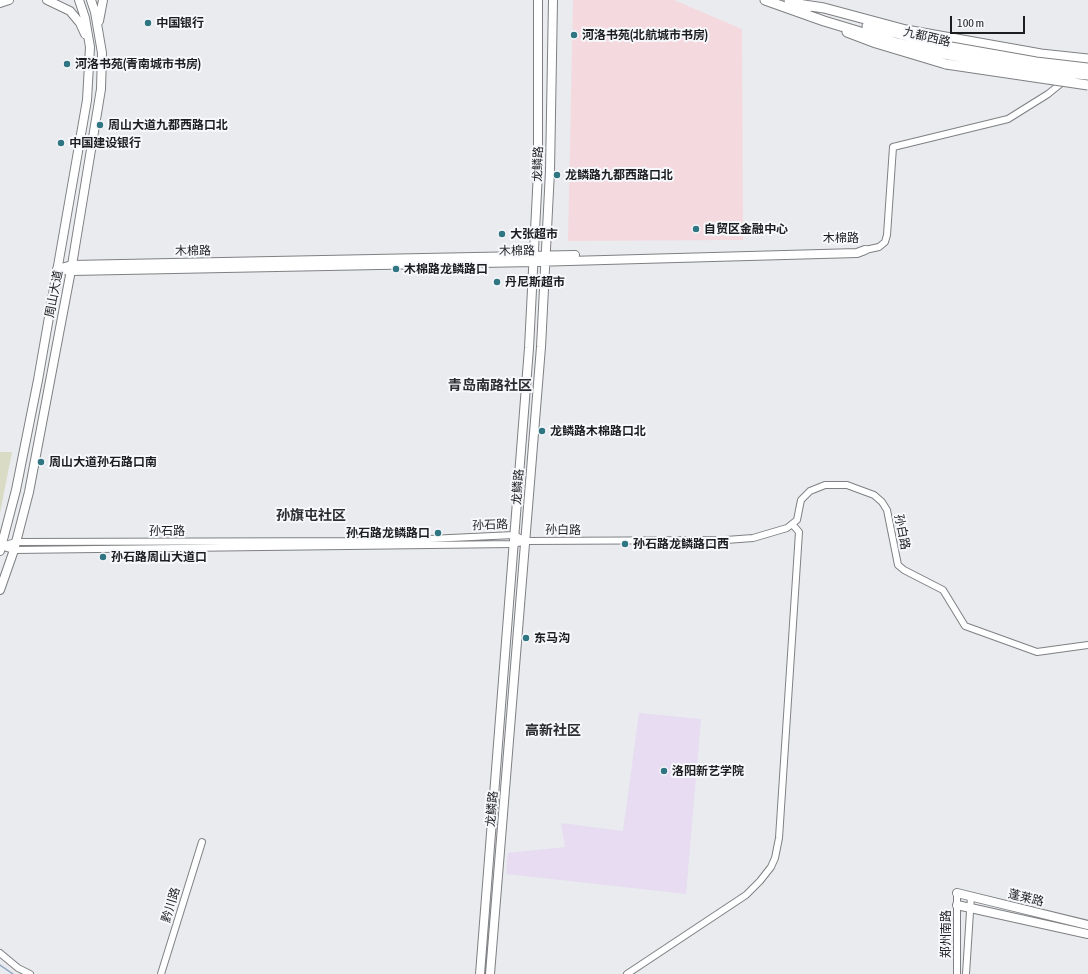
<!DOCTYPE html>
<html>
<head>
<meta charset="utf-8">
<style>
	body { margin:0 }
	#map { position:relative; width:1088px; height:974px; overflow:hidden; background:#e9ebef; font-family:"Asap Condensed",sans-serif }
	canvas { display:block }
	.scale { position:absolute; left:950px; top:16px; width:75px; height:18px; box-sizing:border-box; border:2px solid #1c1d1e; border-top:0; padding-left:5px; font-size:12px; line-height:14px; white-space:nowrap; color:#1c1d1e; -webkit-text-stroke:3px #f7f8fc; paint-order:stroke }
</style>
</head>
<body>
<div id="map">
<canvas width="1088" height="974"></canvas>
<div class="scale">100 m</div>
</div>
<script>
const c = document.querySelector('canvas').getContext('2d');
c.lineJoin = 'round';
function fillPath(path, color) { c.fillStyle = color; c.fill(path, 'evenodd'); }
const poly = rows => new Path2D(rows.map(r => 'M' + r).join(''));
function strokePath(path, color, width, dash) { c.strokeStyle = color; c.lineWidth = width; c.lineCap = dash ? 'butt' : 'round'; c.setLineDash(dash || []); c.stroke(path); }
function drawText(font, color, halo, rows, align = 'center') {
  c.font = font + ' "Asap Condensed","Noto Sans SC",sans-serif'; c.lineWidth = 4; c.setLineDash([]); c.textBaseline = 'middle'; c.strokeStyle = halo; c.fillStyle = color; for (const [text, x, y, turn = 0] of rows) {
    c.save(); c.translate(x, y); c.rotate((+turn || 0) * Math.PI / 180); c.textAlign = isNaN(turn) ? turn : align; if (halo) c.strokeText(text, 0, 0); c.fillText(text, 0, 0); c.restore();
  }
}
fillPath(poly([
	[573,0,674,0,742,29,743,240,568,241]
]), '#f4dadf');
fillPath(poly([
	[639,713,701,719,686,894,506,874,508,853,565,847,561,823,623,831]
]), '#e7dcf1');
fillPath(poly([
	[0,452,12,452,0,513]
]), '#d9dbc4');
strokePath(poly([
	[0,965,13,974]
]), '#8fa8c2', 1.5);
const minor = poly([
	[865,250,879,247,885,242,887,235,893,147,1008,119,1048,94,1064,81],
	[0,546,14,550,513,544,526,541,726,540,753,538,787,528,797,520,801,500,810,491,825,485,847,485,874,495,882,502,887,510,898,565,904,570,943,590,965,626,1037,652,1088,645],
	[1,546,16,542,387,541,514,535,526,541],
	[0,953,18,968,30,974],
	[161,974,202,842],
	[627,974,746,895,760,881,771,867,775,858,779,838,799,532,793,525],
	[957,974,957,893],
	[966,974,971,896]
]);
const major = poly([
	[47,0,70,11,80,23,85,34],
	[0,3,9,0],
	[99,21,103,0],
	[61,268,72,265,575,255],
	[57,269,71,271,533,262,857,253,865,250],
	[0,551,16,490,38,380,87,100,90,47,85,18,79,0],
	[0,590,14,550,29,492,72,265,101,89,102,53,95,12,91,0],
	[957,893,1088,925],
	[957,905,1088,934],
	[480,974,529,348,538,172,538,0],
	[490,974,541,347,550,171,553,0]
]);
const highway = poly([
	[765,0,824,21,897,43,949,55],
	[789,0,809,7],
	[804,5,824,8,906,30,1041,54,1088,59],
	[867,26,951,47],
	[847,32,876,43,946,64]
]);
strokePath(minor, '#7e8083', 8);
strokePath(major, '#7e8083', 10);
strokePath(highway, '#7e8083', 11);
strokePath(minor, '#fff', 6);
strokePath(major, '#fff', 8);
strokePath(highway, '#fff', 9);
const highwayBridge = poly([
	[951,47,1036,62,1088,68],
	[949,55,1052,72,1088,75],
	[946,64,1088,85]
]);
strokePath(highwayBridge, '#7e8083', 11, []);
strokePath(highwayBridge, '#fff', 9);
for (const [x, y, r, color] of [
	[148,23,4,"#2f7682"],
	[574,35,4,"#2f7682"],
	[67,64,4,"#2f7682"],
	[100,125,4,"#2f7682"],
	[61,143,4,"#2f7682"],
	[557,175,4,"#2f7682"],
	[696,229,4,"#2f7682"],
	[502,234,4,"#2f7682"],
	[396,269,4,"#2f7682"],
	[497,282,4,"#2f7682"],
	[542,431,4,"#2f7682"],
	[41,462,4,"#2f7682"],
	[438,533,4,"#2f7682"],
	[625,544,4,"#2f7682"],
	[103,557,4,"#2f7682"],
	[526,638,4,"#2f7682"],
	[664,771,4,"#2f7682"]
]) { const dot = new Path2D(); dot.arc(x, y, r, 0, 2 * Math.PI); c.fillStyle = color; c.fill(dot); strokePath(dot, '#f7f8fc', 1.5); }
drawText('bold 12px', '#1c1d1e', '#f7f8fc', [
	["中国银行",156,23],
	["河洛书苑(北航城市书房)",582,35],
	["河洛书苑(青南城市书房)",75,64],
	["周山大道九都西路口北",108,125],
	["中国建设银行",69,143],
	["龙鳞路九都西路口北",565,175],
	["自贸区金融中心",704,229],
	["大张超市",510,234],
	["木棉路龙鳞路口",404,269],
	["丹尼斯超市",505,282],
	["龙鳞路木棉路口北",550,431],
	["周山大道孙石路口南",49,462],
	["孙石路龙鳞路口",430,533,"right"],
	["孙石路龙鳞路口西",633,544],
	["孙石路周山大道口",111,557],
	["东马沟",534,638],
	["洛阳新艺学院",672,771]
], 'left');
drawText('12px', '#1c1d1e', '#f7f8fc', [
	["九都西路",927,37,13],
	["龙鳞路",538,164,-88],
	["木棉路",841,238],
	["木棉路",193,251,-1],
	["木棉路",517,251,-1],
	["周山大道",54,294,-79],
	["龙鳞路",518,487,-86],
	["孙石路",490,525,-2],
	["孙白路",563,530,1],
	["孙石路",167,531],
	["孙白路",902,532,79],
	["龙鳞路",492,809,-85],
	["蓬莱路",1026,898,14],
	["黔川路",171,905,-73],
	["郑州南路",946,934,-90]
]);
drawText('bold 14px', '#2b2c2f', '#f7f8fc', [
	["青岛南路社区",490,386],
	["孙旗屯社区",311,516],
	["高新社区",553,731]
]);
</script>
</body>
</html>
